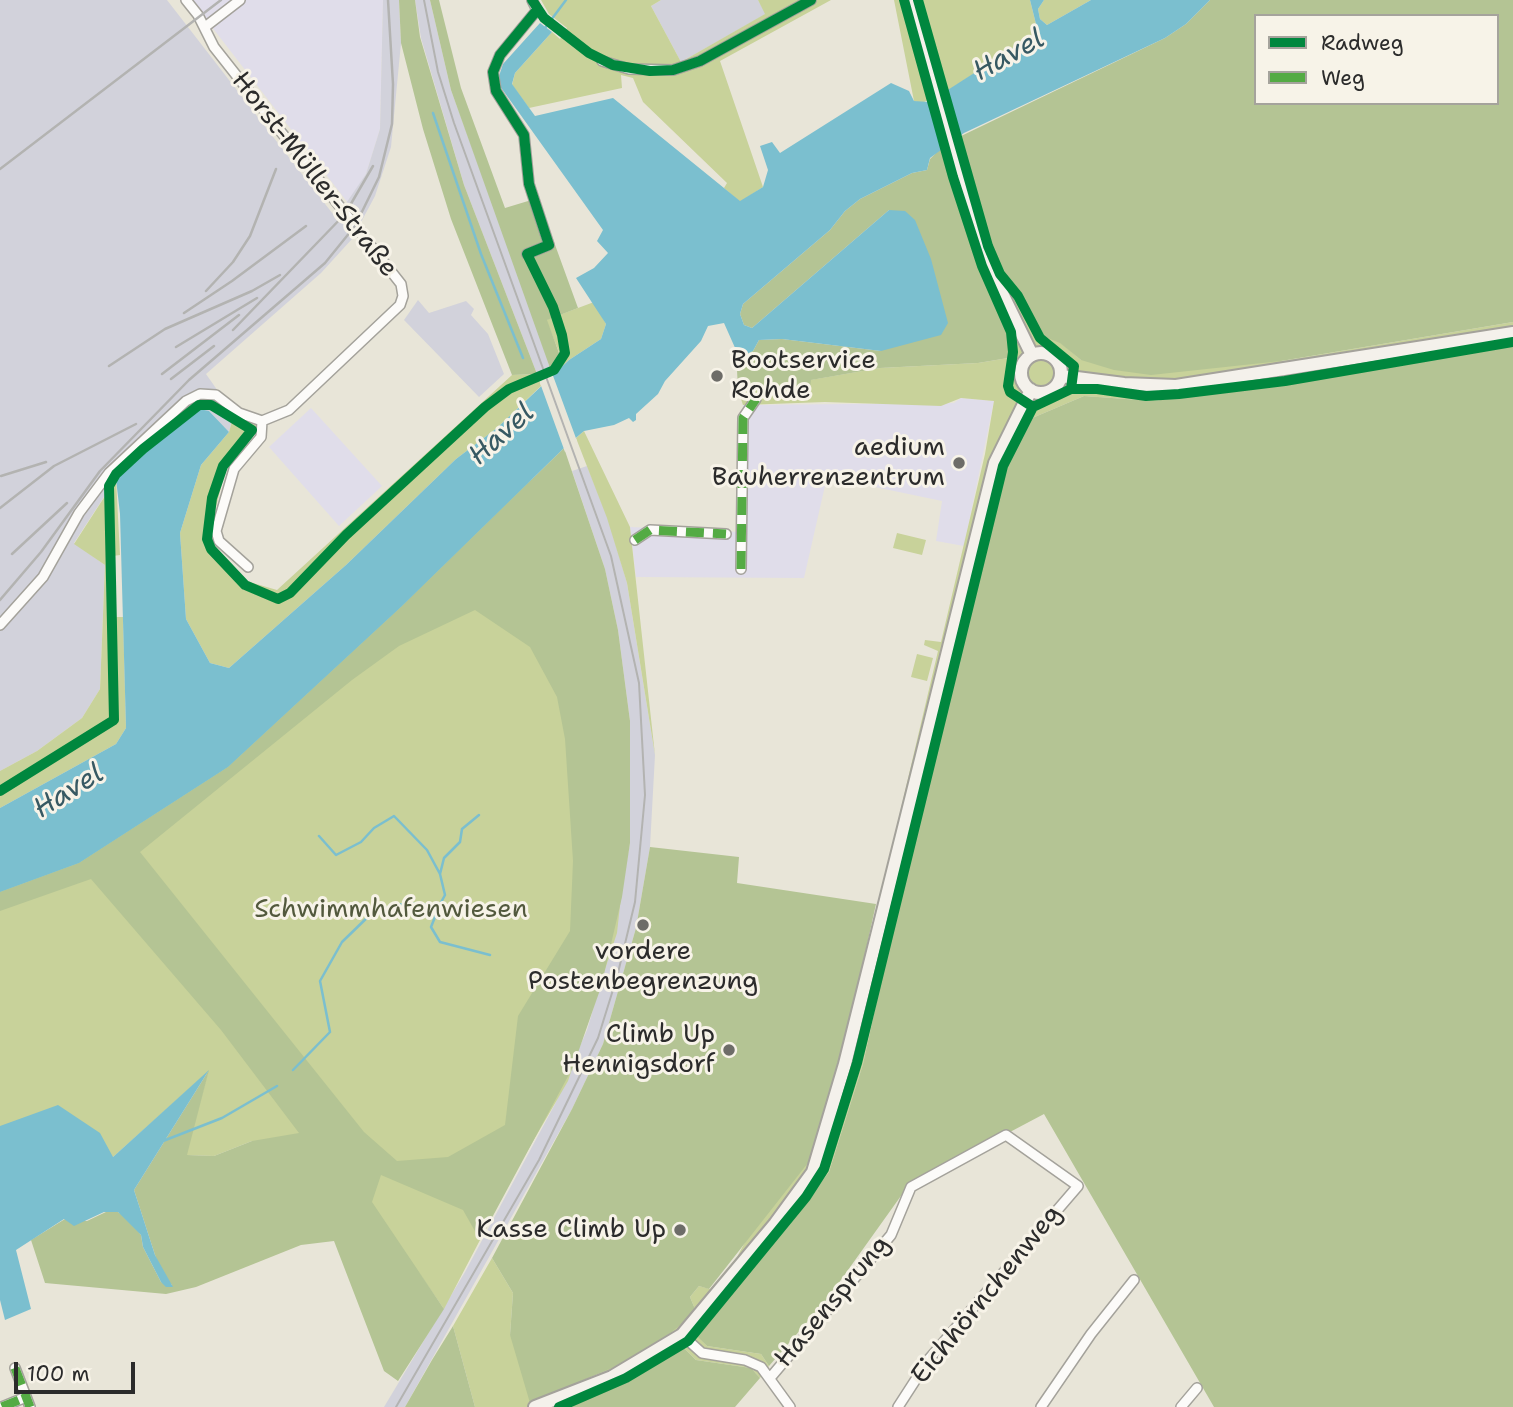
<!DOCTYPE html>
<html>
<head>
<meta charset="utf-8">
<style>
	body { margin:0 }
	#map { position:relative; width:1513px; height:1407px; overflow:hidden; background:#e8e5d8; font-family:"Shantell Sans",sans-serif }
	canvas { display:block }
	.legend { position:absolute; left:1254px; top:14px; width:245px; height:91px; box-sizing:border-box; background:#f7f3e8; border:2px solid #a5a39c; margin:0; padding:9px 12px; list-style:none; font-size:21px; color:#2b2b2b }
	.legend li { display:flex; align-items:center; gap:14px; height:35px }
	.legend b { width:35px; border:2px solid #a5a39c }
	.scale { position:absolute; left:14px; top:1362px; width:121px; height:32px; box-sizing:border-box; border:4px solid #2b2b2b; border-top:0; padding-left:9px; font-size:21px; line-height:24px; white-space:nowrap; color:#2b2b2b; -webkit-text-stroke:5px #f7f3e8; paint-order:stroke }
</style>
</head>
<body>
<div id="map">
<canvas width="1513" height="1407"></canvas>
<ul class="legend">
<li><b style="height:9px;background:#00873e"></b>Radweg</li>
<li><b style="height:9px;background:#54ab44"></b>Weg</li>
</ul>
<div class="scale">100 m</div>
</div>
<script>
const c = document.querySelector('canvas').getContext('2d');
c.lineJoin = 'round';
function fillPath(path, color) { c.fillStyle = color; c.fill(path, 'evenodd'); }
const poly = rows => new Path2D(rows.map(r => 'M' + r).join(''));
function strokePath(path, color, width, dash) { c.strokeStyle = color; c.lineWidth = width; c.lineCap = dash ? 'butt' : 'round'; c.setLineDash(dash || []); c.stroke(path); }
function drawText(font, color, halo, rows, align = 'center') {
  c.font = font + ' "Shantell Sans",sans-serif'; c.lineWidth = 6; c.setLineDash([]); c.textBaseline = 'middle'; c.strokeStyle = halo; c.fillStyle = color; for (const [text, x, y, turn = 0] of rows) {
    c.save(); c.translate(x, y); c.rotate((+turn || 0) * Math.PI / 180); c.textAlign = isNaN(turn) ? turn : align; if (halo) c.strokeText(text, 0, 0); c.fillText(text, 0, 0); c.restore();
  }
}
fillPath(poly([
	[191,0,383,0,380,129,366,174,348,203],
	[961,398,994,401,964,546,936,541,942,501,827,477,804,578,636,577,630,527,739,532,743,405,954,403],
	[311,408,382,486,339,526,269,447]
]), '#e0ddea');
fillPath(poly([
	[0,0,167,0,336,218,366,174,380,129,383,0,399,0,401,43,391,147,375,196,352,239,321,273,206,374,234,414,229,432,209,411,119,474,74,543,105,565,100,689,82,718,37,751,0,771],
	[415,0,430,0,451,90,534,317,550,368,537,374,464,185,421,38],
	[661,0,758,0,766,14,681,62,651,6],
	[418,300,429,313,466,301,474,309,471,315,488,334,504,374,479,397,404,320],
	[587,466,608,518,627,583,655,755,650,847,636,928,603,1044,572,1109,405,1407,384,1407,465,1272,555,1104,587,1030,613,942,630,843,630,721,618,630,605,569,572,471]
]), '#d2d2db');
fillPath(poly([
	[541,0,661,0,651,6,681,62,765,14,758,0,831,0,720,61,763,187,740,202,724,188,727,183,643,102,633,78,621,75,622,88,529,108,512,85,515,73,552,32,560,39,567,28,549,14],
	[894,0,1030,0,1038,32,949,90,922,103,914,101],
	[1044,0,1091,0,1047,25,1040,19,1038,9],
	[959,137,983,226,1008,284,1018,293,1040,334,1060,342,1081,360,1281,361,1513,322,1513,345,1154,401,1084,396,1030,419,1006,469,897,908,863,1064,829,1172,696,1334,707,1346,761,1354,769,1366,760,1378,751,1368,696,1360,683,1347,627,1380,569,1407,475,1407,453,1326,492,1258,513,1293,510,1335,576,1385,654,1346,695,1309,690,1297,699,1286,710,1289,737,1257,840,1067,938,651,924,645,925,640,941,642,985,454,994,401,961,398,941,406,825,402,743,405,738,390,809,390,810,380,880,368,978,363,1008,358,1010,334,988,281,942,147],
	[594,302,606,324,601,339,569,360,553,376,550,368,559,352,546,320],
	[537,374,541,386,497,428,456,459,346,565,229,668,210,663,186,619,180,533,201,465,229,432,234,414,259,427,226,467,210,531,214,545,246,581,277,590,512,375],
	[584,431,630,527,655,755,627,583,607,518,576,438],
	[556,461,627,842,617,933,568,1081,478,1236,480,1240,444,1309,419,1273,252,1141,214,1156,186,1155,208,1072,113,1157,0,1133,0,884],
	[116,479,120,555,113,556,116,617,123,617,126,728,116,744,0,808,0,771,37,751,82,718,100,689,105,565,74,544],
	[897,533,926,540,922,555,893,548],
	[917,654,933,658,927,681,911,677]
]), '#c8d29a');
fillPath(poly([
	[399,0,415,0,420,37,464,185,537,374,512,375,451,219,423,129,401,43],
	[430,0,439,0,461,88,505,208,538,198,578,308,547,320,559,353,550,368,451,90],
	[1210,0,1513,0,1513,322,1281,361,1151,375,1114,370,1081,360,1060,343,1040,335,1018,293,1002,275,983,226,959,137,1165,38,1186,24],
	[1256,16,1497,16,1497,103,1256,103],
	[942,147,988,281,1010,334,1008,358,978,363,880,368,811,380,810,390,738,390,736,350,745,355,753,351,759,340,782,339,881,351,889,210,752,328,744,325,740,314,743,304,830,230,845,211,860,199,912,173,927,170,930,159],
	[1513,345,1513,1407,1214,1407,1044,1114,908,1186,828,1298,769,1366,761,1354,707,1346,696,1335,829,1172,863,1064,897,908,1006,469,1030,419,1084,396,1154,401],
	[564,448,605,569,618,630,630,721,630,843,622,897,601,987,573,1067,480,1240,463,1210,381,1175,372,1202,444,1309,398,1381,384,1371,334,1241,301,1245,196,1287,166,1294,45,1283,31,1240,65,1219,87,1221,108,1211,118,1212,129,1220,141,1235,143,1247,161,1282,172,1285,164,1277,155,1255,134,1190,209,1070,187,1155,214,1156,252,1141,299,1133,221,1030,91,879,0,911,0,892,79,863,228,767,401,607],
	[475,610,530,647,557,697,565,739,573,861,570,931,518,1016,505,1125,448,1157,397,1161,364,1132,140,852,352,680,399,646],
	[650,847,739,857,737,883,876,904,840,1067,811,1159,709,1289,699,1286,690,1297,695,1309,679,1326,654,1346,619,1365,530,1403,510,1335,513,1293,492,1258,572,1109,603,1044,636,928],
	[453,1326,475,1407,405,1407,432,1360],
	[683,1347,696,1360,751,1368,760,1378,735,1407,569,1407,627,1380]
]), '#b4c494');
fillPath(poly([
	[1030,0,1044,0,1038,9,1040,19,1047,25,1091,0,1210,0,1186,24,1165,38,964,133,930,158,927,170,912,173,860,199,845,211,830,230,743,304,740,314,744,325,752,328,889,210,905,211,915,220,931,259,948,323,941,335,881,351,782,339,759,340,753,351,745,355,736,350,724,323,708,326,701,341,665,381,658,394,636,414,636,420,633,422,629,418,614,425,584,431,564,448,401,607,228,767,79,863,0,892,0,808,116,744,126,728,120,514,116,479,119,474,199,409,209,411,229,432,201,465,180,533,186,619,210,663,229,668,346,565,456,459,497,428,569,360,601,339,606,324,576,278,594,268,608,253,597,241,603,230,497,82,503,64,540,23,552,32,515,73,512,84,535,116,613,98,740,201,763,187,768,170,760,146,772,142,780,153,891,83,909,91,914,101,929,102,1038,32],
	[209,1070,134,1190,155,1255,173,1287,166,1287,161,1282,143,1247,141,1235,118,1212,104,1212,74,1226,64,1219,16,1250,31,1309,5,1320,0,1300,0,1126,58,1105,100,1133,113,1157]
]), '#7bbfcf');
fillPath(poly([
	[944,89,960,141,945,150,930,98],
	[552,373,577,441,565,452,540,383]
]), '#e8e5d8');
strokePath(poly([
	[545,28,566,0],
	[433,113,481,254,523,358],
	[440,874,444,858,460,842,462,829,479,815],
	[439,907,431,927,440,942,490,955],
	[293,1070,330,1032,320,981,342,942,374,911,407,903,439,906,445,895,440,874,427,850,394,816,374,828,361,842,336,855,319,836],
	[163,1141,222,1118,277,1086]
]), '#7bbfcf', 2.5);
const street = poly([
	[186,0,198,15,214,47,401,284,403,296,400,305,289,410,262,421,261,437,234,469,216,531,219,541,248,567],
	[205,27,240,0],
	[602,61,629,69,673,70,700,61,811,0],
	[527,254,549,245,529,184,524,135,496,91,493,72,500,55,537,10,532,0],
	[635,540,650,530,726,534],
	[741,569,743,418,756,399],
	[0,625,43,577,79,513,109,473,186,401,200,394,216,395,239,413,262,421],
	[682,1335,702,1353,745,1360,761,1367,790,1407],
	[15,1368,30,1407],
	[770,1378,891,1235,911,1187,1006,1135,1078,1186,929,1359,898,1407],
	[2,1407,26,1397],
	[1041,1407,1091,1334,1134,1280],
	[1181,1407,1197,1388]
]);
const secondary = poly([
	[911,0,975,228,994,277,1032,355],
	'1021 373a20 20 0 1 1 40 0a20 20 0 1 1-40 0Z',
	[1061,376,1124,384,1176,386,1513,333],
	[535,1407,612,1377,682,1335,775,1224,813,1172,845,1064,995,463,1031,390]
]);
strokePath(street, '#a4a29b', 12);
strokePath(secondary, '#a4a29b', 16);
strokePath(street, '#fcfbf9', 9);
strokePath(secondary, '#f4f1eb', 12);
strokePath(poly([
	[396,1407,539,1160,598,1038,617,977,635,902,645,795,639,683,611,556,454,123,438,72,424,0]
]), '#b3b3b1', 2);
strokePath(poly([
	[0,169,221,0],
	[206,291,233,262,250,236,276,169],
	[184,313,232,281,306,226],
	[233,330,345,214,373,166],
	[176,347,257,298],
	[109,366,165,329,252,291,280,275],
	[162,374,239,315],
	[171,379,214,346],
	[1,476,46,462],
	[0,508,54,466,136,424],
	[12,554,67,503],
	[0,600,41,552,100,471,189,380,325,263,355,226,379,177,392,124,393,84,388,0]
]), '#b3b3b1', 2.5);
strokePath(poly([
	[635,540,650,530,726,534],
	[741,569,743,418,756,399],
	[15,1368,30,1407],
	[2,1407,26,1397]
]), '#54ab44', 9, [18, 9]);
strokePath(poly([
	[532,0,544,18,589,53,613,65,650,71,673,70,700,61,811,0],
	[904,0,953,177,982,266,1011,332,1013,352,1008,386,1010,392,1033,407],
	[918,0,988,246,1000,274,1018,296,1040,338,1074,366,1071,389],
	[0,791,114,720,109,486,116,474,143,449,199,405,211,405,252,430,223,466,212,498,207,539,211,549,245,585,278,599,290,593,346,535,485,407,509,389,554,370,565,353,562,335,553,307,527,254,549,245,529,184,524,135,496,91,493,72,500,55,537,10],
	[559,1407,626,1378,688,1341,806,1197,824,1169,857,1063,1003,466,1033,407,1071,389,1097,389,1146,396,1179,394,1285,381,1513,342]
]), '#00873e', 10);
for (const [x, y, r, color] of [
	[717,376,7,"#6d6c68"],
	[959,463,7,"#6d6c68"],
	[643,925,7,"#6d6c68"],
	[729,1050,7,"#6d6c68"],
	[680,1230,7,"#6d6c68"]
]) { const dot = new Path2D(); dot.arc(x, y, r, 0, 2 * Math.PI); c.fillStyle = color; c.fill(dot); strokePath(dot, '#f7f3e8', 2.5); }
drawText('26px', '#2b2b2b', '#f7f3e8', [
	["Horst-Müller-Straße",314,175,52],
	["Eichhörnchenweg",987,1295,-51],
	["Hasensprung",833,1302,-50]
]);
drawText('26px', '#2b2b2b', '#f7f3e8', [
	["Bootservice",731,361,"left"],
	["Rohde",731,391,"left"],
	["aedium",945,448],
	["Bauherrenzentrum",945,478],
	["vordere",643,952,"center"],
	["Postenbegrenzung",643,982,"center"],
	["Climb Up",715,1035],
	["Hennigsdorf",715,1065],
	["Kasse Climb Up",666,1230]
], 'right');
drawText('26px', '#52593d', '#f7f3e8', [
	["Schwimmhafenwiesen",391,910]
]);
drawText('italic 28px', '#375963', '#f7f3e8', [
	["Havel",1009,56,-29],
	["Havel",502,435,-42],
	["Havel",69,792,-32]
]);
</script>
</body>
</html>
